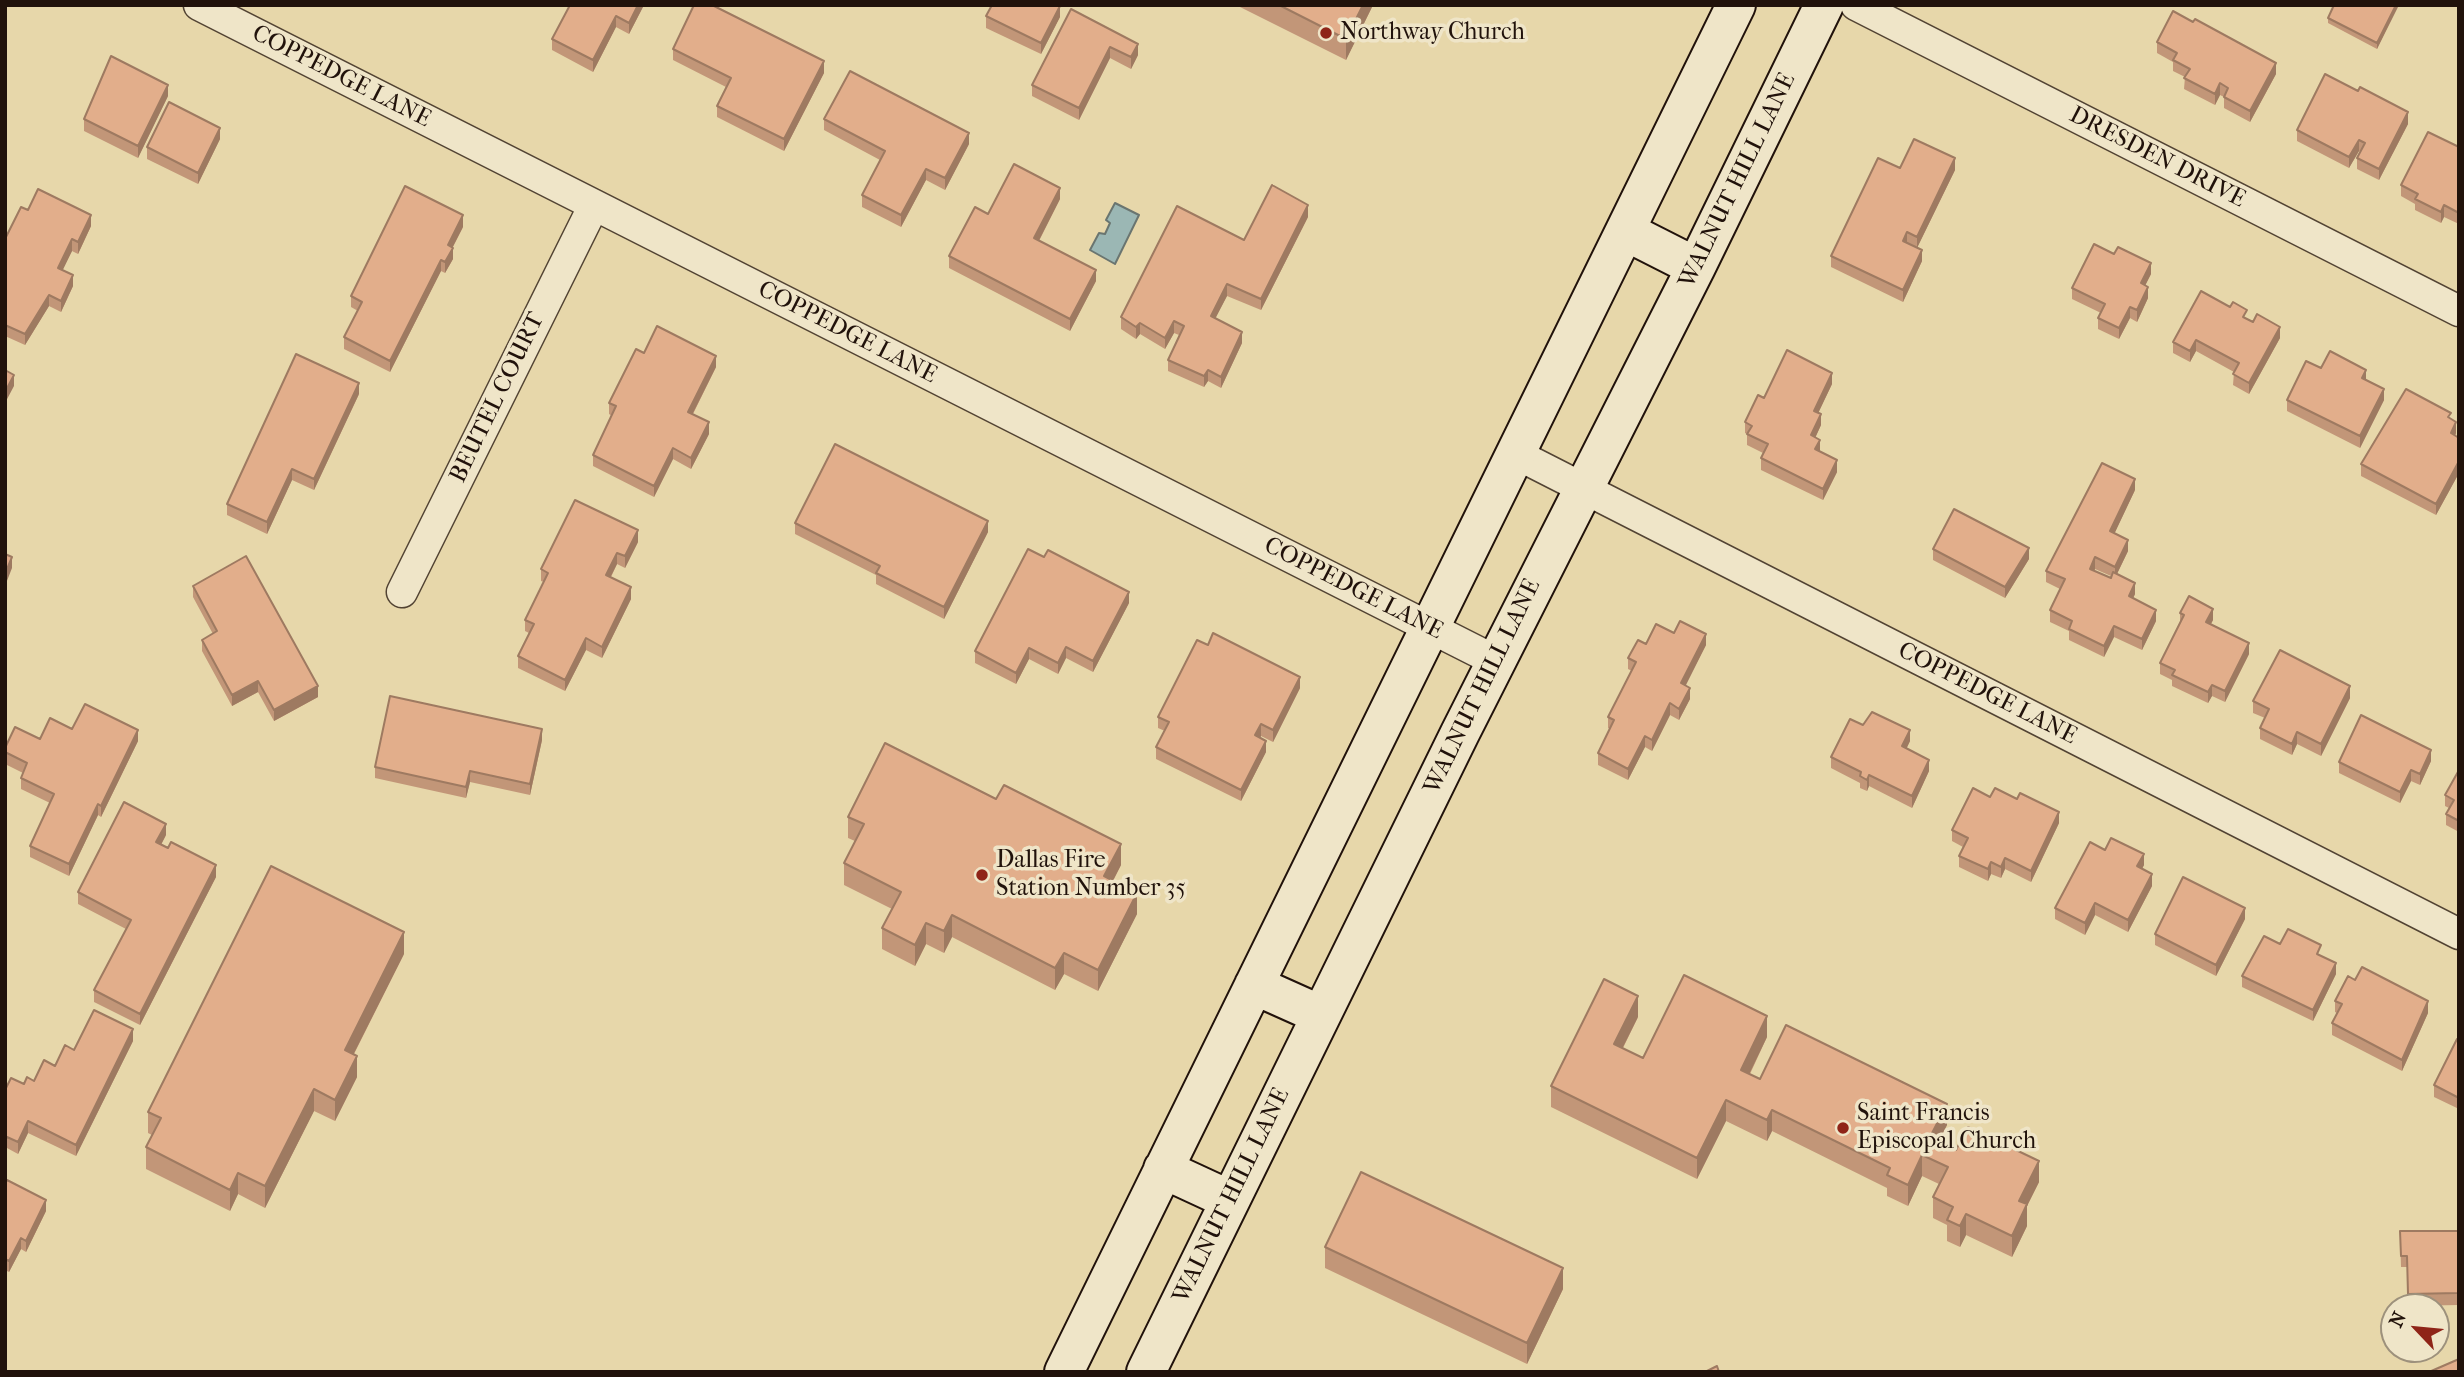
<!DOCTYPE html>
<html>
<head>
<meta charset="utf-8">
<style>
	body { margin:0 }
	#map { position:relative; width:2464px; height:1377px; overflow:hidden; background:#e7d7aa; font-family:"IM FELL French Canon",serif }
	canvas { display:block }
	.frame { position:absolute; inset:0; border:7px solid #21120b; pointer-events:none }
	.north { position:absolute; left:2380px; top:1293px; width:70px; height:70px; box-sizing:border-box; background:#efe5c8; border:2px solid #9d917c; border-radius:50%; rotate:296deg; font-size:19px; font-weight:700; line-height:28px; text-align:center; color:#21120b }
	.north::after { content:''; display:block; margin:auto; width:24px; height:32px; background:#8f2418; clip-path:polygon(50% 0,100% 100%,50% 72%,0 100%) }
</style>
</head>
<body>
<div id="map">
<canvas width="2464" height="1377"></canvas>
<div class="frame"></div>
<div class="north">N</div>
</div>
<script>
const c = document.querySelector('canvas').getContext('2d');
c.lineJoin = 'round';
function fillPath(path, color) { c.fillStyle = color; c.fill(path, 'evenodd'); }
const poly = rows => new Path2D(rows.map(r => 'M' + r).join(''));
function strokePath(path, color, width, dash) { c.strokeStyle = color; c.lineWidth = width; c.lineCap = dash ? 'butt' : 'round'; c.setLineDash(dash || []); c.stroke(path); }
function drawText(font, color, halo, rows, align = 'center') {
  c.font = font + ' "IM FELL French Canon",serif'; c.lineWidth = 7; c.setLineDash([]); c.textBaseline = 'middle'; c.strokeStyle = halo; c.fillStyle = color; for (const [text, x, y, turn = 0] of rows) {
    c.save(); c.translate(x, y); c.rotate((+turn || 0) * Math.PI / 180); c.textAlign = isNaN(turn) ? turn : align; if (halo) c.strokeText(text, 0, 0); c.fillText(text, 0, 0); c.restore();
  }
}
const water = poly([
	[1115,203,1139,215,1115,264,1090,250,1099,233,1105,234,1110,223,1106,220,1115,203]
]);
fillPath(water, '#9bb7b4');
strokePath(water, '#6a7570', 2);
const minor = poly([
	[199,5,1496,661],
	[1856,5,2459,311],
	[1516,454,2459,934],
	[402,592,594,205]
]);
const secondary = poly([
	[1625,231,1696,267],
	[1254,985,1321,1015],
	[1163,1169,1230,1200],
	[1064,1372,1736,5],
	[1146,1372,1460,733,1696,267,1824,5]
]);
strokePath(minor, '#524333', 33);
strokePath(secondary, '#21120b', 42);
strokePath(minor, '#efe5c8', 30);
strokePath(secondary, '#efe5c8', 38);
fillPath(poly([
	[644,5,629,34,616,27,593,72,552,50,552,39],
	[1236,5,1373,5,1346,60],
	[2398,5,2377,49,2328,23,2328,18],
	[1071,9,1138,55,1131,69,1110,58,1079,120,1032,96,1032,85],
	[986,16,1060,17,1041,54,986,28],
	[2157,42,2276,74,2250,122,2224,108,2224,97,2220,95,2215,105,2184,89,2185,77,2173,71,2173,62,2157,53],
	[673,49,824,73,784,151,717,117,717,106,726,87,673,60],
	[168,96,138,158,84,131,84,119],
	[824,119,969,144,945,190,926,180,901,227,862,207,862,195,880,160,824,130],
	[2408,124,2379,180,2357,169,2357,158,2361,152,2359,151,2349,168,2297,141,2297,130],
	[220,139,198,184,147,159,147,147],
	[2459,147,2459,224,2444,217,2441,223,2415,210,2415,204,2401,196,2401,185],
	[1900,168,1955,170,1917,248,1922,261,1903,302,1831,267,1831,256],
	[1060,199,1039,241,1096,281,1070,331,949,268,949,256,988,214],
	[28,210,91,226,78,254,72,251,62,270,73,286,61,312,49,306,25,345,5,336,5,239],
	[1308,217,1261,310,1227,296,1215,318,1242,343,1221,388,1208,381,1204,387,1168,371,1168,360,1179,335,1174,333,1165,349,1140,334,1136,339,1121,329,1121,317,1244,240],
	[463,227,453,247,453,259,445,273,441,271,390,372,344,349,344,337,358,311,351,307,351,296],
	[2151,274,2145,285,2148,298,2137,322,2130,318,2119,339,2098,329,2098,318,2101,313,2072,299,2072,288],
	[2247,319,2280,338,2249,394,2233,385,2234,372,2196,351,2190,362,2173,353,2173,342],
	[644,353,716,367,693,414,709,434,691,469,673,459,654,497,593,466,593,455,612,416,609,414,609,403],
	[2321,368,2366,380,2384,400,2360,448,2287,411,2287,400],
	[1832,384,1818,413,1821,425,1815,438,1820,451,1837,472,1823,500,1761,470,1761,458,1763,453,1747,445,1747,434,1745,433,1745,422,1764,398],
	[359,394,314,490,292,480,267,534,227,515,227,504],
	[2451,419,2456,433,2455,436,2459,438,2459,473,2436,515,2361,476,2361,464],
	[2135,490,2114,534,2128,551,2117,574,2135,594,2133,598,2156,621,2142,650,2114,637,2104,657,2069,640,2069,631,2050,622,2050,610,2060,589,2046,582,2046,571],
	[2095,569,2111,576,2111,578,2094,571],
	[795,523,988,532,944,619,876,584,876,575,795,534],
	[638,542,625,568,617,564,611,577,631,599,602,658,586,650,565,691,518,668,518,656,529,633,525,631,525,620,544,582,541,581,541,569],
	[1933,549,2029,559,2005,598,1933,560],
	[193,586,318,697,274,721,258,692,232,706,202,651,202,640,213,634,193,597],
	[1129,603,1093,672,1066,658,1058,674,1029,659,1016,684,975,663,975,651],
	[2180,613,2213,620,2211,624,2249,654,2225,702,2212,696,2208,703,2172,686,2172,680,2160,674,2160,663,2180,622],
	[1674,633,1706,645,1685,685,1690,699,1679,720,1670,715,1652,751,1645,747,1628,780,1598,765,1598,753,1610,729,1608,728,1608,717,1632,671,1628,669,1628,658,1646,644],
	[1300,688,1273,742,1261,736,1260,738,1266,752,1241,801,1156,759,1156,747,1165,731,1158,728,1158,717],
	[2350,698,2321,756,2297,744,2292,755,2260,739,2260,728,2265,718,2253,713,2253,701],
	[1863,725,1910,741,1906,749,1929,771,1912,808,1869,786,1867,791,1860,788,1860,783,1831,768,1831,757],
	[72,729,138,741,101,817,98,815,69,876,30,857,30,846,50,803,21,789,21,778,23,773,5,764,5,748],
	[542,740,530,795,470,782,466,798,375,778,375,767],
	[2431,761,2420,785,2411,781,2400,803,2339,773,2339,762],
	[2459,770,2459,832,2446,825,2446,814,2449,808,2445,806,2445,795],
	[1990,797,2059,823,2031,882,2005,869,2001,878,1991,874,1988,881,1959,867,1959,856,1963,847,1952,841,1952,830],
	[848,817,1121,865,1113,881,1137,914,1098,991,1064,974,1055,990,952,937,944,953,926,944,915,966,882,949,882,928,892,909,844,885,844,863,855,841,848,838],
	[166,835,161,845,216,877,140,1025,94,1002,94,990,126,929,78,904,78,892],
	[2105,850,2144,865,2142,869,2152,886,2128,932,2095,915,2085,935,2055,919,2055,908],
	[2245,919,2216,976,2155,945,2155,934],
	[2280,944,2321,956,2336,974,2313,1021,2242,987,2242,976],
	[404,954,354,1054,357,1077,335,1121,314,1111,265,1208,238,1194,230,1211,146,1169,146,1147,152,1135,148,1133,148,1112],
	[2335,1001,2428,1013,2402,1071,2332,1035,2332,1023,2337,1013,2335,1012],
	[1638,1017,1623,1048,1643,1058,1767,1037,1750,1074,1760,1079,1947,1125,1939,1141,1956,1150,2039,1182,2027,1206,2027,1226,2012,1257,1966,1235,1960,1247,1947,1241,1947,1225,1933,1218,1933,1197,1939,1184,1922,1176,1908,1206,1887,1196,1887,1188,1772,1131,1767,1141,1726,1121,1697,1179,1551,1107,1551,1086],
	[2459,1040,2459,1109,2434,1097,2434,1085],
	[133,1041,76,1156,28,1133,18,1154,7,1148,5,1152,5,1090,34,1081,55,1066,74,1050],
	[5,1184,46,1211,26,1252,21,1249,9,1272,5,1270],
	[2400,1231,2459,1231,2458,1305,2408,1306,2407,1267,2401,1267],
	[1325,1247,1563,1289,1527,1364,1325,1268]
]), '#c29678');
fillPath(poly([
	[638,5,644,5,629,34,629,23],
	[1363,5,1373,5,1346,60,1346,39],
	[2396,5,2398,5,2398,7,2377,49,2377,43],
	[1060,6,1060,17,1041,54,1041,43],
	[616,16,616,27,593,72,593,60],
	[1138,44,1138,55,1131,69,1131,57],
	[1110,47,1110,58,1079,120,1079,108],
	[824,61,824,73,784,151,784,139],
	[2276,63,2276,74,2250,122,2250,111],
	[2220,83,2220,95,2215,105,2215,94],
	[168,85,168,96,138,158,138,146],
	[2408,112,2408,124,2379,180,2379,169],
	[220,128,220,139,198,184,198,173],
	[969,133,969,144,945,190,945,178],
	[2359,140,2359,151,2349,168,2349,157],
	[1955,158,1955,170,1917,248,1917,237],
	[926,169,926,180,901,227,901,215],
	[1060,188,1060,199,1034,250,1034,238],
	[1308,205,1308,217,1261,310,1261,299],
	[2444,205,2444,217,2441,223,2441,212],
	[91,215,91,226,78,254,78,242],
	[463,215,463,227,448,256,448,245],
	[1907,232,1907,243,1903,241],
	[72,239,72,251,58,280,58,268],
	[453,248,453,259,445,273,445,262],
	[1922,250,1922,261,1903,302,1903,290],
	[441,260,441,271,390,372,390,361],
	[2151,263,2151,274,2141,294,2141,283],
	[1096,270,1096,281,1070,331,1070,319],
	[73,275,73,286,61,312,61,301],
	[1227,284,1227,296,1211,327,1211,316],
	[2148,287,2148,298,2137,322,2137,310],
	[49,295,49,306,25,345,25,334],
	[2130,307,2130,318,2119,339,2119,328],
	[1174,321,1174,333,1165,349,1165,338],
	[1140,323,1140,334,1136,339,1136,327],
	[2280,327,2280,338,2249,394,2249,383],
	[1242,332,1242,343,1221,388,1221,377],
	[2196,340,2196,351,2190,362,2190,351],
	[716,356,716,367,688,423,688,412],
	[1208,370,1208,381,1204,387,1204,376],
	[2366,370,2366,381,2362,378],
	[1832,373,1832,384,1814,422,1814,411],
	[14,375,14,386,5,403,5,392],
	[359,383,359,394,314,490,314,479],
	[2384,389,2384,400,2360,448,2360,436],
	[1821,414,1821,425,1811,447,1811,435],
	[709,422,709,434,691,469,691,458],
	[2456,422,2456,433,2451,445,2451,433],
	[1820,440,1820,452,1815,449],
	[673,448,673,459,654,497,654,486],
	[1837,460,1837,472,1823,500,1823,489],
	[2459,461,2459,473,2436,515,2436,504],
	[292,469,292,480,267,534,267,522],
	[2135,479,2135,490,2110,543,2110,531],
	[988,521,988,532,944,619,944,607],
	[638,530,638,542,625,568,625,556],
	[2128,540,2128,551,2115,578,2115,567],
	[2029,548,2029,559,2005,598,2005,587],
	[617,553,617,564,606,586,606,575],
	[12,557,12,568,5,586,5,574],
	[2095,557,2095,569,2090,580,2090,569],
	[2135,583,2135,594,2129,607,2129,596],
	[631,587,631,599,602,658,602,647],
	[1129,592,1129,603,1093,672,1093,661],
	[2213,609,2213,620,2206,633,2206,622],
	[2156,610,2156,621,2142,650,2142,639],
	[2114,626,2114,637,2104,657,2104,646],
	[1706,634,1706,645,1681,695,1681,683],
	[586,638,586,650,565,691,565,680],
	[2249,643,2249,654,2225,702,2225,691],
	[1066,647,1066,658,1058,674,1058,663],
	[1029,648,1029,659,1016,684,1016,673],
	[1300,677,1300,688,1273,742,1273,730],
	[258,681,258,692,232,706,232,695],
	[2212,685,2212,696,2208,703,2208,692],
	[318,686,318,697,274,721,274,710],
	[2350,686,2350,698,2321,756,2321,744],
	[1690,688,1690,699,1679,720,1679,709],
	[1670,703,1670,715,1652,751,1652,740],
	[1261,724,1261,736,1255,747,1255,735],
	[542,729,542,740,530,795,530,784],
	[138,730,138,741,101,817,101,806],
	[1910,730,1910,741,1902,758,1902,746],
	[2297,732,2297,744,2292,755,2292,744],
	[1645,736,1645,747,1628,780,1628,769],
	[1266,741,1266,752,1241,801,1241,790],
	[2431,750,2431,761,2420,785,2420,774],
	[1929,760,1929,771,1912,808,1912,796],
	[2411,770,2411,781,2400,803,2400,792],
	[470,771,470,782,466,798,466,787],
	[1869,775,1869,786,1867,791,1867,780],
	[98,804,98,815,69,876,69,864],
	[2059,812,2059,823,2031,882,2031,871],
	[166,824,166,835,156,854,156,842],
	[1121,844,1121,865,1104,898,1104,876],
	[2144,854,2144,865,2137,878,2137,866],
	[2005,858,2005,869,2001,878,2001,867],
	[1991,862,1991,874,1988,881,1988,869],
	[216,865,216,877,140,1025,140,1014],
	[2152,874,2152,886,2128,932,2128,920],
	[1137,893,1137,914,1098,991,1098,970],
	[2095,903,2095,915,2085,935,2085,923],
	[2245,908,2245,919,2216,976,2216,965],
	[952,915,952,937,944,953,944,931],
	[926,923,926,944,915,966,915,945],
	[404,932,404,954,345,1071,345,1050],
	[1064,953,1064,974,1055,990,1055,968],
	[2336,963,2336,974,2313,1021,2313,1010],
	[1638,996,1638,1017,1614,1065,1614,1044],
	[2428,1001,2428,1013,2402,1071,2402,1060],
	[1767,1016,1767,1037,1741,1091,1741,1070],
	[133,1029,133,1041,76,1156,76,1145],
	[357,1056,357,1077,335,1121,335,1100],
	[314,1089,314,1111,265,1208,265,1186],
	[1726,1100,1726,1121,1697,1179,1697,1158],
	[1947,1104,1947,1125,1930,1158,1930,1137],
	[1772,1110,1772,1131,1767,1141,1767,1120],
	[28,1121,28,1133,18,1154,18,1142],
	[7,1137,7,1148,5,1152,5,1141],
	[1922,1155,1922,1176,1908,1206,1908,1185],
	[2039,1161,2039,1182,2027,1206,2027,1226,2012,1257,2012,1236,2019,1201],
	[238,1173,238,1194,230,1211,230,1190],
	[46,1200,46,1211,26,1252,26,1241],
	[1966,1214,1966,1235,1960,1247,1960,1226],
	[21,1238,21,1249,9,1272,9,1261],
	[1563,1268,1563,1289,1527,1364,1527,1343]
]), '#9e7a61');
const building = poly([
	[570,5,638,5,629,23,616,16,593,60,552,39,570,5],
	[694,5,712,5,824,61,784,139,717,106,731,78,673,49,694,5],
	[992,5,1060,5,1060,6,1041,43,986,16,992,5],
	[1279,5,1363,5,1346,39,1279,5],
	[2334,5,2396,5,2377,43,2328,18,2334,5],
	[1071,9,1138,44,1131,57,1110,47,1079,108,1032,85,1071,9],
	[2173,11,2193,22,2195,19,2276,63,2250,111,2224,97,2228,88,2220,83,2215,94,2184,78,2190,69,2173,60,2177,53,2157,42,2173,11],
	[111,56,168,85,138,146,84,119,111,56],
	[850,71,969,133,945,178,926,169,901,215,862,195,885,151,824,119,850,71],
	[2325,74,2358,91,2360,87,2408,112,2379,169,2357,158,2365,143,2359,140,2349,157,2297,130,2325,74],
	[169,102,220,128,198,173,147,147,169,102],
	[2428,132,2459,147,2459,213,2444,205,2441,212,2415,199,2418,194,2401,185,2428,132],
	[1914,139,1955,158,1917,237,1907,232,1903,241,1922,250,1903,290,1831,256,1878,158,1900,168,1914,139],
	[1014,164,1060,188,1034,238,1096,270,1070,319,949,256,975,207,988,214,1014,164],
	[1272,185,1308,205,1261,299,1227,284,1211,316,1242,332,1221,377,1208,370,1204,376,1168,360,1184,326,1174,321,1165,338,1140,323,1136,327,1121,317,1177,206,1244,240,1272,185],
	[405,186,463,215,448,245,453,248,445,262,441,260,390,361,344,337,362,302,351,296,405,186],
	[38,189,91,215,78,242,72,239,58,268,73,275,61,301,49,295,25,334,5,325,5,239,21,207,28,210,38,189],
	[2094,244,2114,254,2118,247,2151,263,2141,283,2148,287,2137,310,2130,307,2119,328,2098,318,2105,304,2072,288,2094,244],
	[2201,291,2230,307,2233,302,2247,310,2243,317,2253,322,2257,314,2280,327,2249,383,2233,374,2239,363,2196,340,2190,351,2173,342,2201,291],
	[657,326,716,356,688,412,709,422,691,458,673,448,654,486,593,455,616,406,609,403,636,349,644,353,657,326],
	[1787,350,1832,373,1814,411,1821,414,1811,435,1820,440,1815,449,1837,460,1823,489,1761,458,1768,444,1747,434,1752,426,1745,422,1758,395,1764,398,1787,350],
	[2330,351,2366,370,2362,378,2384,389,2360,436,2287,400,2306,361,2321,368,2330,351],
	[296,354,359,383,314,479,292,469,267,522,227,504,296,354],
	[5,370,14,375,5,392,5,370],
	[2406,389,2451,413,2448,417,2456,422,2451,433,2459,438,2459,461,2436,504,2361,464,2406,389],
	[835,444,988,521,944,607,876,573,880,566,795,523,835,444],
	[2102,463,2135,479,2110,531,2128,540,2115,567,2095,557,2090,569,2111,578,2113,572,2135,583,2129,596,2156,610,2142,639,2114,626,2104,646,2069,629,2072,621,2050,610,2065,579,2046,571,2102,463],
	[575,500,638,530,625,556,617,553,606,575,631,587,602,647,586,638,565,680,518,656,534,624,525,620,548,573,541,569,575,500],
	[1954,509,2029,548,2005,587,1933,549,1954,509],
	[1028,549,1044,557,1048,550,1129,592,1093,661,1066,647,1058,663,1029,648,1016,673,975,651,1028,549],
	[5,554,12,557,5,574,5,554],
	[246,556,318,686,274,710,258,681,232,695,202,640,217,631,193,586,246,556],
	[2189,596,2213,609,2206,622,2249,643,2225,691,2212,685,2208,692,2172,675,2175,670,2160,663,2184,615,2180,613,2189,596],
	[1680,621,1706,634,1681,683,1690,688,1679,709,1670,703,1652,740,1645,736,1628,769,1598,753,1614,720,1608,717,1636,662,1628,658,1638,640,1646,644,1656,624,1674,633,1680,621],
	[1213,633,1300,677,1273,730,1261,724,1255,735,1266,741,1241,790,1156,747,1169,722,1158,717,1197,640,1208,645,1213,633],
	[2280,650,2350,686,2321,744,2297,732,2292,744,2260,728,2269,709,2253,701,2280,650],
	[390,696,542,729,530,784,470,771,466,787,375,767,390,696],
	[85,704,138,730,101,806,98,804,69,864,30,846,54,794,21,778,27,763,5,752,5,748,15,727,40,739,50,718,72,729,85,704],
	[1872,712,1910,730,1902,746,1929,760,1912,796,1869,775,1867,780,1860,776,1861,772,1831,757,1850,719,1863,725,1872,712],
	[2361,715,2431,750,2420,774,2411,770,2400,792,2339,762,2361,715],
	[885,743,996,799,1004,785,1121,844,1104,876,1137,893,1098,970,1064,953,1055,968,952,915,944,931,926,923,915,945,882,928,901,892,844,863,864,824,848,817,885,743],
	[2459,770,2459,821,2446,814,2454,800,2445,795,2459,770],
	[1973,788,1990,797,1995,788,2017,799,2020,793,2059,812,2031,871,2005,858,2001,867,1991,862,1988,869,1959,856,1968,838,1952,830,1973,788],
	[124,802,166,824,156,842,168,848,171,842,216,865,140,1014,94,990,131,920,78,892,124,802],
	[2111,838,2144,854,2137,866,2152,874,2128,920,2095,903,2085,923,2055,908,2090,842,2105,850,2111,838],
	[271,866,404,932,345,1050,357,1056,335,1100,314,1089,265,1186,238,1173,230,1190,146,1147,161,1118,148,1112,271,866],
	[2183,877,2245,908,2216,965,2155,934,2183,877],
	[2288,929,2321,945,2317,954,2336,963,2313,1010,2242,976,2264,936,2280,944,2288,929],
	[2362,967,2428,1001,2402,1060,2332,1023,2342,1004,2335,1001,2348,976,2355,980,2362,967],
	[1684,975,1767,1016,1741,1070,1760,1079,1786,1025,1947,1104,1930,1137,1956,1150,1968,1127,2039,1161,2019,1201,2027,1204,2012,1236,1966,1214,1960,1226,1947,1220,1953,1207,1933,1197,1948,1167,1922,1155,1908,1185,1887,1175,1890,1168,1772,1110,1767,1120,1726,1100,1697,1158,1551,1086,1604,979,1638,996,1614,1044,1643,1058,1684,975],
	[94,1010,133,1029,76,1145,28,1121,18,1142,7,1137,5,1141,5,1090,11,1078,24,1084,27,1077,34,1081,44,1060,55,1066,65,1045,74,1050,94,1010],
	[2457,1039,2459,1040,2459,1098,2434,1085,2457,1039],
	[1361,1172,1563,1268,1527,1343,1325,1247,1361,1172],
	[7,1180,46,1200,26,1241,21,1238,9,1261,5,1259,5,1184,7,1180],
	[2400,1231,2459,1231,2458,1293,2408,1294,2407,1256,2401,1256,2400,1231],
	[2459,1359,2459,1372,2429,1372,2459,1359],
	[1717,1366,1719,1372,1705,1372,1717,1366]
]);
fillPath(building, '#e2ae8b');
strokePath(building, '#9e7a61', 2);
for (const [x, y, r, color] of [
	[1326,33,7,"#8f2418"],
	[982,875,7,"#8f2418"],
	[1843,1128,7,"#8f2418"]
]) { const dot = new Path2D(); dot.arc(x, y, r, 0, 2 * Math.PI); c.fillStyle = color; c.fill(dot); strokePath(dot, '#efe5c8', 2.5); }
drawText('24px', '#21120b', '#efe5c8', [
	["Northway Church",1340,33],
	["Dallas Fire",996,861],
	["Station Number 35",996,889],
	["Saint Francis",1857,1114],
	["Episcopal Church",1857,1142]
], 'left');
drawText('24px', '#21120b', '#efe5c8', [
	["COPPEDGE LANE",341,77,27],
	["DRESDEN DRIVE",2157,158,27],
	["WALNUT HILL LANE",1738,181,-64],
	["COPPEDGE LANE",847,333,27],
	["BEUTEL COURT",498,398,-64],
	["COPPEDGE LANE",1353,589,27],
	["WALNUT HILL LANE",1483,687,-64],
	["COPPEDGE LANE",1987,694,27],
	["WALNUT HILL LANE",1232,1196,-64]
]);
</script>
</body>
</html>
